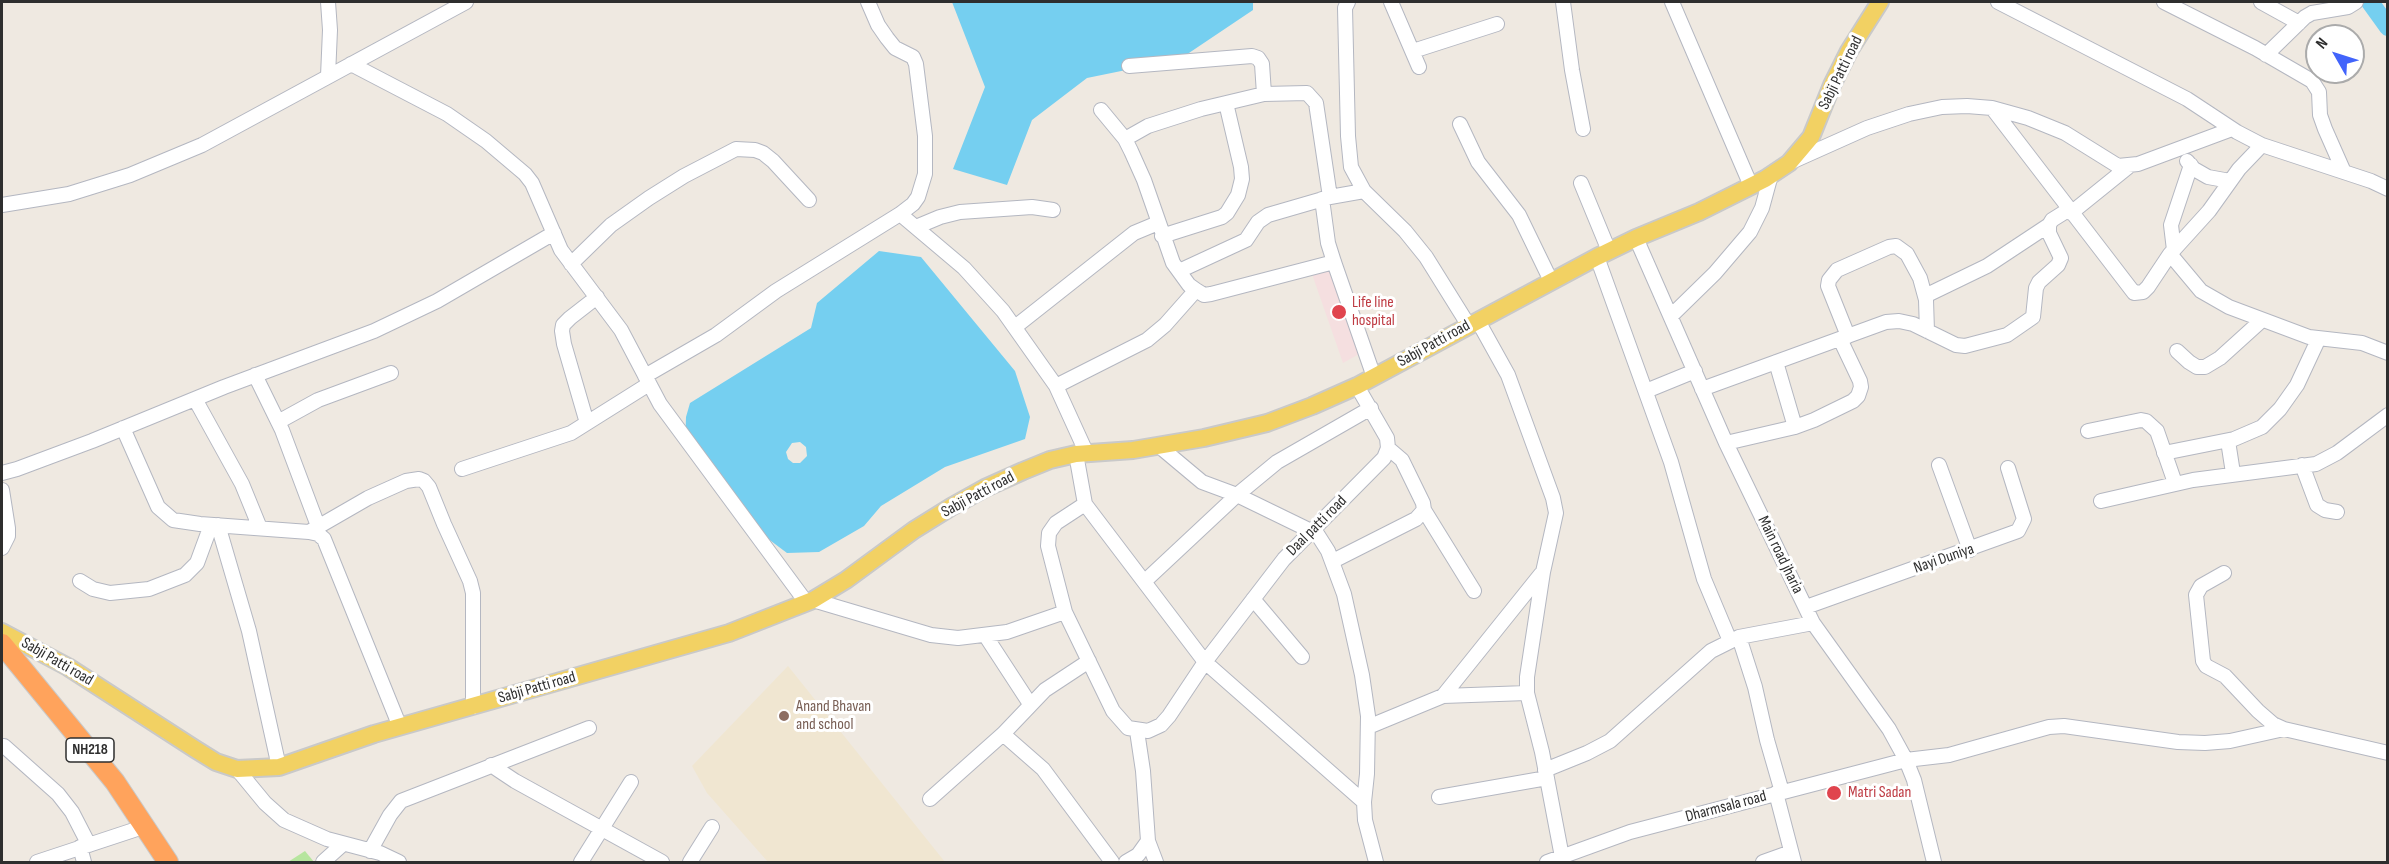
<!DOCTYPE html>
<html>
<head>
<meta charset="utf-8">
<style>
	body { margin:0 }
	#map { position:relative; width:2389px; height:864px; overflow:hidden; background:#efe9e1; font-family:"Sofia Sans Condensed",sans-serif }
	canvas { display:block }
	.frame { position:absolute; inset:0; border:3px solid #2e2e2e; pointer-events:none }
	.north { position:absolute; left:2305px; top:24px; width:60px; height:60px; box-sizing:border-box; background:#fff; border:2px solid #ababab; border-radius:50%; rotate:309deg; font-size:16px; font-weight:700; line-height:24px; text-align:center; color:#2e2e2e }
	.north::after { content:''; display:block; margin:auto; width:21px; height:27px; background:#4264fb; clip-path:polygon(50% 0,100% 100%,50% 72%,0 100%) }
</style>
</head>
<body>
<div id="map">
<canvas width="2389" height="864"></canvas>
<div class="frame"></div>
<div class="north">N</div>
</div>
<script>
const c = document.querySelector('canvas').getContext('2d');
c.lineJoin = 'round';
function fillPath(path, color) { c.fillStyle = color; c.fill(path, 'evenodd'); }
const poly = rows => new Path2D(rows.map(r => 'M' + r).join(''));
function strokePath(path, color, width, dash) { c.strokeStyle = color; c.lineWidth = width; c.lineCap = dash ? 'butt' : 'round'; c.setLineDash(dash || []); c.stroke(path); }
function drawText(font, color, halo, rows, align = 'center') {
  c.font = font + ' "Sofia Sans Condensed",sans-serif'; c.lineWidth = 6; c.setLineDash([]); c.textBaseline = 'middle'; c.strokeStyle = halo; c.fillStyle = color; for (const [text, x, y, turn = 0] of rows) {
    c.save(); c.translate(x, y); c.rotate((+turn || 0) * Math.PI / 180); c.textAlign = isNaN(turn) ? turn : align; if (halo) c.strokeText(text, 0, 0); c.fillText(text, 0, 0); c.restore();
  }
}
fillPath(poly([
	[788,666,945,862,768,862,707,793,692,766]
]), '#f0e6d1');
fillPath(poly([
	[1336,263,1368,349,1343,363,1312,274]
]), '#f5dfe0');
fillPath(poly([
	[305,851,314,862,288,862]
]), '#b6e59e');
fillPath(poly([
	[952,2,1253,2,1253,10,1180,59,1087,78,1032,120,1007,185,953,169,985,87],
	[879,251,921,257,1015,371,1030,417,1025,439,945,467,881,506,864,526,819,552,787,553,755,529,685,449,686,417,690,403,811,328,817,303],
	[800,442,806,447,807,456,800,463,793,463,788,459,786,452,792,443]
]), '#75cff0');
strokePath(poly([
	[2370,2,2388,27]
]), '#75cff0', 18);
const minor = poly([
	[1348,2,1345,8,1348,136,1351,167,1364,191,1405,231,1426,257,1469,326],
	[1391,2,1419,67],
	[1563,2,1572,70,1583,129],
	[1672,2,1751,186],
	[1998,2,2187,99,2237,132,2262,145,2371,181,2388,189],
	[2164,2,2255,48,2312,81,2319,92,2320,115,2325,129,2344,172],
	[2261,2,2299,23],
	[1413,51,1497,24],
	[2266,55,2305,17,2312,13,2348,7,2356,2],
	[351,64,447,114,486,141,525,174,532,183,561,250,621,330,660,404,806,602],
	[1129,66,1252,56,1258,58,1262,64,1264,94],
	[328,76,330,30,328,2],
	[1992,108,2134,293,2143,292,2148,287,2170,254,2209,211,2239,169,2262,145],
	[1101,110,1125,139,1131,151,1144,180,1173,263,1189,285,1196,290,1204,295,1211,294,1334,262],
	[1460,124,1478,162,1519,215,1551,281],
	[1125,139,1148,126,1201,109,1264,94,1307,93,1316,103,1330,197],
	[2187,161,2194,169,2208,177,2230,181],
	[1791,162,1867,128,1909,114,1942,107,1967,106,1992,108,2028,118,2065,133,2118,166,2138,164,2232,129],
	[1581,183,1609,251],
	[1322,199,1328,243,1334,262,1374,377],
	[2,205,69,194,130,175,202,145,466,2],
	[2071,213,2128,167],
	[900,214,964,268,1003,311,1056,386,1087,454],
	[916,227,940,217,960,212,1032,207,1053,210],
	[1162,236,1222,217,1227,213,1238,195,1242,179,1241,167,1226,103],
	[1636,238,1726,443,1813,623,1889,729,1906,760,1914,780,1934,862],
	[2174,250,2171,225,2191,165],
	[2170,254,2201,291,2229,307,2309,337,2362,343,2388,353],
	[1597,257,1671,462,1704,579,1730,641],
	[571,264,611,225,649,198,684,176,736,149,755,150,763,153,773,161,809,200],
	[1179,271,1246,240,1258,222,1268,215,1330,197,1364,191],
	[1925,296,1987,266,2049,225],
	[1671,316,1715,273,1750,232,1762,208,1771,175],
	[1478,321,1508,375,1553,498,1556,513,1543,572,1527,677,1527,693,1542,752,1562,857],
	[1015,327,1134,233,1158,223],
	[1848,336,1828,286,1829,280,1837,270,1889,247,1896,246,1907,254,1920,278,1926,300,1927,331],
	[2177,351,2189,362,2197,367,2205,367,2220,358,2262,320],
	[1776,362,1795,427],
	[255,375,282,430,318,526],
	[645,376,716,335,776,291,900,214,913,204,918,197,925,174,925,136,916,64,913,57,895,48,887,38,878,25,868,2],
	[1056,386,1147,340,1165,325,1196,290],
	[1702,389,1886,322,1899,321,1913,324,1956,345,1965,346,2007,335,2033,317,2036,288,2039,282,2058,265,2061,258,2049,233,2049,225,2052,220,2068,210],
	[1646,391,1695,371],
	[195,399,242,484,260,528],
	[278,422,318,400,391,373],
	[587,423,564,344,562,331,563,325,570,318,597,297],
	[123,428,158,507,173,520,200,524,309,532,318,534,324,539,400,727],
	[2088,431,2141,420,2146,421,2157,431,2175,483],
	[2228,441,2233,473],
	[1726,443,1795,427,1814,420,1853,401,1858,396,1861,387,1860,381,1840,339],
	[1159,446,1202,482,1237,495,1311,531],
	[2164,453,2234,439,2262,427,2280,409,2297,385,2318,340],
	[1076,454,1085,504,1205,662,1364,802],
	[1939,465,1970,550],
	[2302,465,2317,505,2325,510,2337,512],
	[462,469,571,433,649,384],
	[2,473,17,469,92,441,224,387,374,331,437,301,554,233],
	[2,490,8,528,8,536,2,548],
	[2101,501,2193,480,2316,464,2337,453,2388,415],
	[1085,504,1056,523,1049,533,1048,546,1065,612,1113,711,1128,728,1148,731,1161,725,1169,716,1205,662,1284,559,1384,458,1388,448,1387,438,1357,386],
	[1424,510,1474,591],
	[218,525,249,631,279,767],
	[1314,529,1328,551,1344,594,1362,675,1368,716,1367,774,1364,802,1365,820,1376,862],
	[309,532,368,498,406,481,419,479,424,481,429,487,444,524,470,581,473,593,473,707],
	[1333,561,1416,519,1424,510,1423,503,1402,460,1388,448],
	[2224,573,2201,586,2196,595,2203,661,2206,666,2225,676,2258,711,2273,724,2284,729,2388,753],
	[80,581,93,589,110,593,149,589,185,575,197,563,211,525],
	[1145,581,1237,495,1277,462,1371,408],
	[1253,599,1302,657],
	[813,600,931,635,958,638,1007,632,1065,612],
	[1806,607,2018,531,2024,519,2008,468],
	[985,635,1030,704],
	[1739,637,1755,687,1767,740,1782,792],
	[1443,696,1541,574],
	[1368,727,1443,696,1527,693],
	[1003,734,1043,769,1112,862],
	[4,746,58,794,72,812,89,845],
	[491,765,515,781,662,862],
	[237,769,265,803,284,820,327,839,380,853,399,862],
	[1545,770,1587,753,1610,741,1711,651,1739,637,1813,623],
	[1776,793,1794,862],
	[1439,797,1547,778],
	[930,799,1003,734,1045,690,1089,661],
	[1148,841,1156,862],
	[80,847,84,862],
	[370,851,390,815,401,801,589,728],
	[37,862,146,826],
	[323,862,343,844],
	[581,862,631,782],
	[690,862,712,827],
	[1126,862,1138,855,1148,841,1143,771,1137,731],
	[1547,862,1630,832,1906,760,1949,755,2049,727,2064,726,2178,742,2205,743,2230,741,2284,729],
	[1763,862,1791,852]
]);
const major = poly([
	[2,632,68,667,195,749,216,762,237,769,279,767,374,734,729,633,813,600,846,580,914,530,951,507,985,488,1023,471,1050,460,1076,454,1133,450,1204,438,1267,423,1312,406,1357,386,1597,257,1636,238,1699,212,1765,179,1789,163,1811,137,1832,85,1849,51,1880,2]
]);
const highway = poly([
	[2,644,115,782,168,862]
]);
strokePath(minor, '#b4b7c1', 16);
strokePath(major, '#c9c9c9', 20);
strokePath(highway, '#c9c9c9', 22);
strokePath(minor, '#fff', 14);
strokePath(major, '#f2d163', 16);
strokePath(highway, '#ffa35c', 20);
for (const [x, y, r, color] of [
	[1339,312,8,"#e0444e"],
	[784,716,6,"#8d6e63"],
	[1834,793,8,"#e0444e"]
]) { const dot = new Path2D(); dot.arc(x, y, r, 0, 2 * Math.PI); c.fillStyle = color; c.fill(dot); strokePath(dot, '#fff', 2); }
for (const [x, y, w] of [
	[90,750,48]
]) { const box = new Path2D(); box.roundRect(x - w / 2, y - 12, w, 24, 4.5); c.fillStyle = '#fff'; c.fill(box); strokePath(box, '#2e2e2e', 1.5); }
drawText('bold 15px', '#2e2e2e', null, [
	["NH218",90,750]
]);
drawText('16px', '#2e2e2e', '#fff', [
	["Sabji Patti road",1841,73,-64],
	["Sabji Patti road",1434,344,-29],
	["Sabji Patti road",978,495,-28],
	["Daal patti road",1317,526,-45],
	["Main road jharia",1780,555,64],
	["Nayi Duniya",1944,559,-19],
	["Sabji Patti road",57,662,30],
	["Sabji Patti road",537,688,-16],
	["Dharmsala road",1726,807,-15]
]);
drawText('16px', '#be3a42', '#fff', [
	["Life line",1352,303],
	["hospital",1352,321],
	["Matri Sadan",1848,793]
], 'left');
drawText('16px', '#785e54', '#fff', [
	["Anand Bhavan",796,707],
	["and school",796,725]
], 'left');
</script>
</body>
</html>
